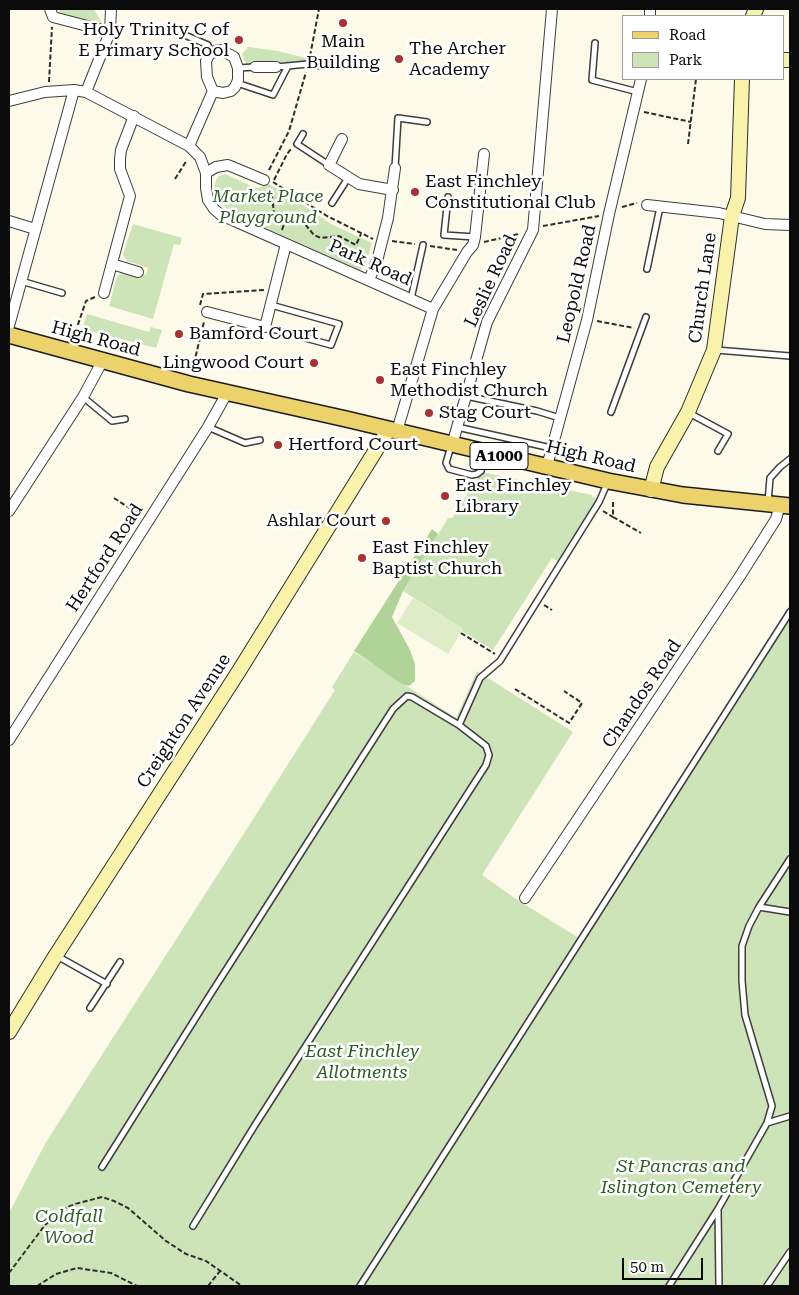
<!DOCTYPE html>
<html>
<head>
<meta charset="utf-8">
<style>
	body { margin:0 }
	#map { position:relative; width:799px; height:1295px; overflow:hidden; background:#fdfaea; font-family:"Roboto Serif",serif }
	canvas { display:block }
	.frame { position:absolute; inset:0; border:10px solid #0b0b0b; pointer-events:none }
	.legend { position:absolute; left:622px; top:15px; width:162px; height:65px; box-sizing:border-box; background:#fff; border:1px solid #9d9d9d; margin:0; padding:6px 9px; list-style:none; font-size:15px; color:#0b0b0b }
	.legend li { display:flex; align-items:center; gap:10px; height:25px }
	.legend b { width:25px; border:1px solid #9d9d9d }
	.scale { position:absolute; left:622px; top:1258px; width:81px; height:22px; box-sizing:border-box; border:2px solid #0b0b0b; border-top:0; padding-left:6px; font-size:15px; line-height:18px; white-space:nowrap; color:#0b0b0b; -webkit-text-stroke:4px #fff; paint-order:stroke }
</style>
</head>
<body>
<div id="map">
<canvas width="799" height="1295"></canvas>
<div class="frame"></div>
<ul class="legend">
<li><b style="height:6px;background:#ecd26b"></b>Road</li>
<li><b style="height:14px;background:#cde4b8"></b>Park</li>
</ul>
<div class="scale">50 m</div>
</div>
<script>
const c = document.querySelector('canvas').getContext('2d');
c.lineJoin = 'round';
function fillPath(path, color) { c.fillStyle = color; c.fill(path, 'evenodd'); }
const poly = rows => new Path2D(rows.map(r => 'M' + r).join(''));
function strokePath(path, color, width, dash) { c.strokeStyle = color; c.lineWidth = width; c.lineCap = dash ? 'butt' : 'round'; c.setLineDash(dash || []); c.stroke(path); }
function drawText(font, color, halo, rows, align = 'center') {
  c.font = font + ' "Roboto Serif",serif'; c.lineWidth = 5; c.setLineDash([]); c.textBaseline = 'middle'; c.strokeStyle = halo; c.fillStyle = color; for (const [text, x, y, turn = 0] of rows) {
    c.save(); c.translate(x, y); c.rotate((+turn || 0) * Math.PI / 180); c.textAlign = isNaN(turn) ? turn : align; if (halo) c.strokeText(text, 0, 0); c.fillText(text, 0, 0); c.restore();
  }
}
fillPath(poly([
	[61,9,94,9,103,25,57,15],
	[248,47,278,51,306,58,305,61,246,64,242,54],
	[225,174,253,187,258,188,269,184,293,198,331,224,372,243,365,267,360,270,228,211,219,200,214,189,216,180,219,176],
	[133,224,182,238,180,245,174,244,153,319,109,306,117,276,124,271,146,275,148,268,127,261,123,254],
	[87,314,149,332,151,327,162,330,156,348,82,329],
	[482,472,592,495,592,497,598,499,559,562,552,558,493,650,462,631,463,629,403,591,448,518,452,518],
	[790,604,790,1286,9,1286,9,1213,46,1142,236,846,335,690,332,687,354,652,456,718,477,671,573,732,482,875,519,901,579,938]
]), '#cde4b8');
fillPath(poly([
	[432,529,438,534,403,591,392,617,410,650,415,664,415,681,409,686,402,684,354,651]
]), '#b0d398');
fillPath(poly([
	[413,598,463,629,448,654,397,623]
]), '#deecc8');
const lane = poly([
	[187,36,208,45,209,54],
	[595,43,592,80,638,92],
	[276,67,308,64,322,66],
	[238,68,255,67],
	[237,83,273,95,288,66],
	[303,134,297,144,329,165],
	[395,168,398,118,427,122],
	[448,197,444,235,475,237],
	[332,203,348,178],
	[647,269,660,207],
	[21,281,62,293],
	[411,299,423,245],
	[265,327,331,345,339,324,271,305],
	[716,350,790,356],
	[466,396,537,411,560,418],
	[83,397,112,421,125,419],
	[611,412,646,317],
	[689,413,728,434,718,451],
	[208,427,245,443,260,440],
	[457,427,551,448],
	[451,446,446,463,449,469,472,475,477,474,481,471,486,454],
	[768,502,770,478,780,467,790,459],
	[459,725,480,678,500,661,599,502,607,484],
	[759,907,790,912],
	[57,956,107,984],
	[90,1008,120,962],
	[767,1123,790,1116],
	[102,1167,210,995,393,709,407,696,412,697,459,725,486,746,489,755,486,765,255,1125,193,1226],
	[718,1209,719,1286],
	[360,1286,790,612],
	[669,1286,718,1209,767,1123,772,1106,745,1015,742,981,742,946,749,926,759,907,790,859],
	[767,1286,790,1252]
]);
const street = poly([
	[50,9,53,17,110,32],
	[650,16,650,9],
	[255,67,276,67],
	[86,92,110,32,111,9],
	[9,101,45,92,74,90,86,92,189,146,200,157,206,173,216,167,228,165,264,180],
	[342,139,329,165,359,184,393,190],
	[189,146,213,91,207,77,206,61,209,55,215,51,221,50,234,57,238,68,238,80,235,87,231,91,223,93,213,91],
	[206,173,206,188,208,200,214,209,221,215,433,309,397,431],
	[647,205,719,213,765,224,790,225],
	[9,221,35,229],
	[112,264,138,272],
	[369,280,377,261,388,218,395,168],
	[104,293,130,196,120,169,120,159,121,150,134,116],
	[433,309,467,252,473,245,475,237,484,154],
	[207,312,265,327,286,244],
	[9,326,74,90],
	[452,445,487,322,533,230,552,9],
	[547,466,587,320,609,214,641,79],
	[9,511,83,397,103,360],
	[9,740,208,427,227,393],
	[525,898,740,576,776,519,780,505]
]);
const secondary = poly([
	[753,16,756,9],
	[783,60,790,60],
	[651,490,657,467,688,412,714,350,732,216,738,198,742,79],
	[9,1032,56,955,239,671,389,429]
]);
const primary = poly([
	[9,335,189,384,346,419,608,481,683,495,790,506]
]);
strokePath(lane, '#3e3e3e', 8);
strokePath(street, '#3e3e3e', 12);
strokePath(secondary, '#2d2d2d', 16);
strokePath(primary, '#1c1c1c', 18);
strokePath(poly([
	[310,56,319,9],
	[49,82,52,27],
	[644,112,691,122],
	[688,144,696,79],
	[269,170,289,131,306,72],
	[175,179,187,160],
	[274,180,287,154,291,149],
	[273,182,327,216,373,239],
	[271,188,274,213,281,219,304,223,314,235,321,238,339,236,356,245,361,234],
	[622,207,637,203],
	[543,226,599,216],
	[282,230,285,221],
	[392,241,415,244],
	[484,242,519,234],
	[430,246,457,250],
	[200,305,203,294,264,290],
	[597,321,634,328],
	[73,339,86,301,95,297],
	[192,371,204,322],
	[114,498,140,515],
	[613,502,613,517,641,533],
	[603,511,613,517],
	[544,605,552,610],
	[461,633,495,654],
	[515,689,569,723,582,703,564,691],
	[9,1273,45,1225,63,1209,75,1204,102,1197,114,1201,128,1208,166,1241,186,1254,206,1261,242,1286],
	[37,1286,56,1274,77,1268,111,1273,137,1286],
	[208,1286,220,1271]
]), '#2d2d2d', 2, [5, 2.5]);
strokePath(lane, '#fff', 5);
strokePath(street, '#fff', 10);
strokePath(secondary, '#f8f2ab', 14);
strokePath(primary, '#ecd26b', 15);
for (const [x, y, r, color] of [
	[343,23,5,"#ad3031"],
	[239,40,5,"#ad3031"],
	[399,59,5,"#ad3031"],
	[415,192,5,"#ad3031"],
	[179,334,5,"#ad3031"],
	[314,363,5,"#ad3031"],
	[380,380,5,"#ad3031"],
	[429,413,5,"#ad3031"],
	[278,445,5,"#ad3031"],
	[445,496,5,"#ad3031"],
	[386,521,5,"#ad3031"],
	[362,558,5,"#ad3031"]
]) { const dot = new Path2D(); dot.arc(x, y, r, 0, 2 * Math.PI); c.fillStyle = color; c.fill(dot); strokePath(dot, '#fff', 2); }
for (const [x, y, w] of [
	[499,456,58]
]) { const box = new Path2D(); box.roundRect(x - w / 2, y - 13.5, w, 27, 4); c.fillStyle = '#fff'; c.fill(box); strokePath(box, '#0b0b0b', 1); }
drawText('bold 16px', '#0b0b0b', null, [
	["A1000",499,456]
]);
drawText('18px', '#0b0b0b', '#fff', [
	["Holy Trinity C of",229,30,"right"],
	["E Primary School",229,51,"right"],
	["Main",343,42,"center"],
	["Building",343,63,"center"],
	["The Archer",409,49],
	["Academy",409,70],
	["East Finchley",425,182],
	["Constitutional Club",425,203],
	["Bamford Court",189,334],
	["Lingwood Court",304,363,"right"],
	["East Finchley",390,370],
	["Methodist Church",390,391],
	["Stag Court",439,413],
	["Hertford Court",288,445],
	["East Finchley",455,486],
	["Library",455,507],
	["Ashlar Court",376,521,"right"],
	["East Finchley",372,548],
	["Baptist Church",372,569]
], 'left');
drawText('italic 18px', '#2b5c22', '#fff', [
	["Market Place",268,197],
	["Playground",268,218],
	["East Finchley",362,1052],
	["Allotments",362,1073],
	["St Pancras and",681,1167],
	["Islington Cemetery",681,1188],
	["Coldfall",69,1217],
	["Wood",69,1238]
]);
drawText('18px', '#0b0b0b', '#fff', [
	["Park Road",370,263,24],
	["Leslie Road",491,281,-65],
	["Leopold Road",577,284,-77],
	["Church Lane",703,288,-82],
	["High Road",96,339,15],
	["High Road",591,457,13],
	["Hertford Road",105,558,-57],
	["Chandos Road",642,694,-56],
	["Creighton Avenue",184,721,-57]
]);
</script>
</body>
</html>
